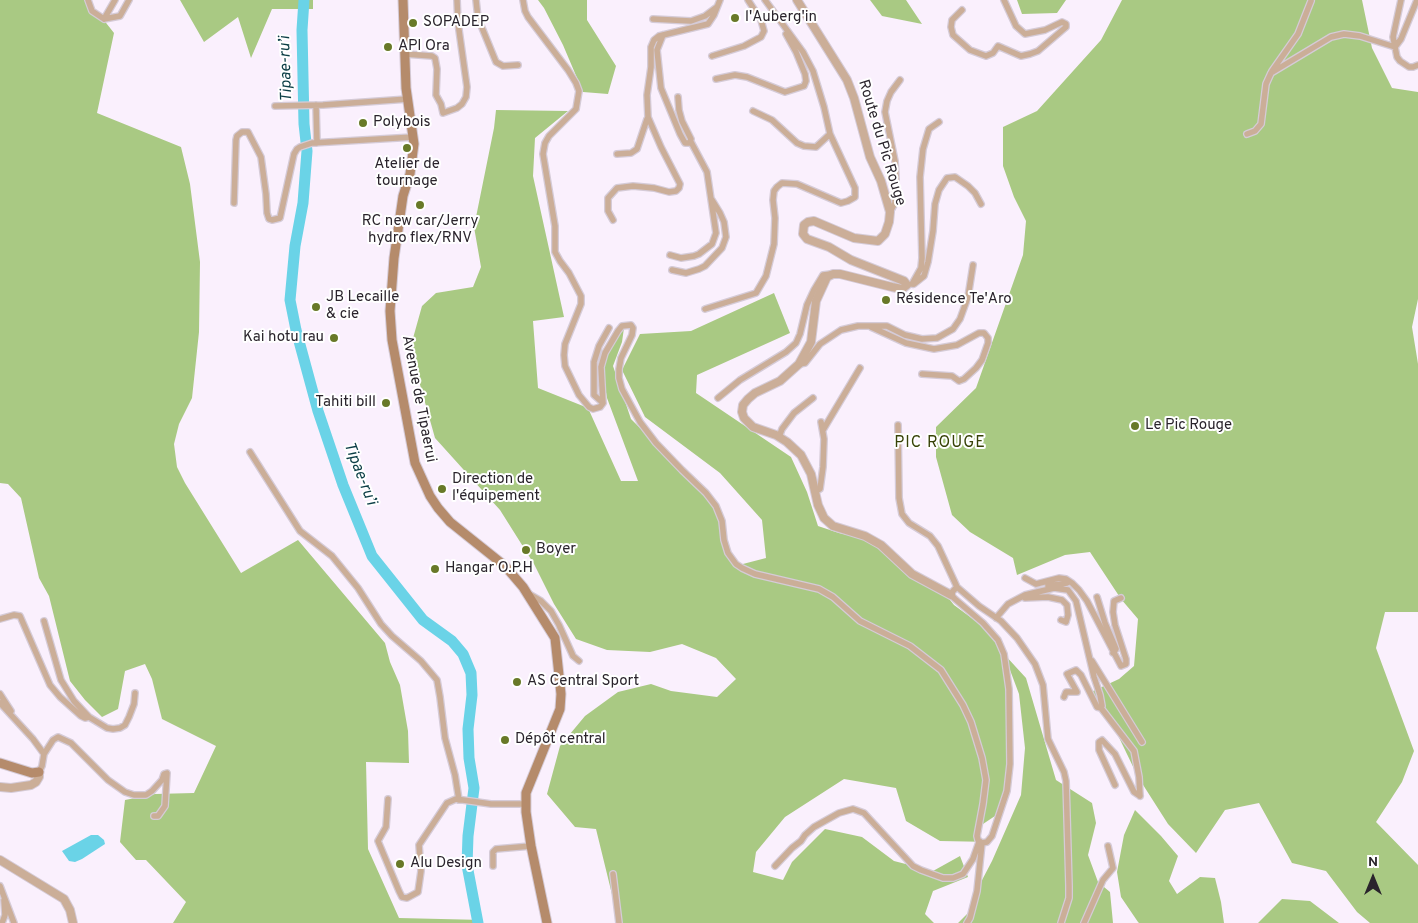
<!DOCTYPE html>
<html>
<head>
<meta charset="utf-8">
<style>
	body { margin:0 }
	#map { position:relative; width:1418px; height:923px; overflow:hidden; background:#faf0fd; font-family:Overpass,sans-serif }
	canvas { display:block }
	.north { position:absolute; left:1348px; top:853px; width:50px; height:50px; -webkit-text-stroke:4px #fff; paint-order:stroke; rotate:0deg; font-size:14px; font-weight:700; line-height:20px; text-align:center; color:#2a242c }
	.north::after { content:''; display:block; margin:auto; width:18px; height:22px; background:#2a242c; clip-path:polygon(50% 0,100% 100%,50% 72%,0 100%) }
</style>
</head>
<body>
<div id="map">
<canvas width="1418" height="923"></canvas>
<div class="north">N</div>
</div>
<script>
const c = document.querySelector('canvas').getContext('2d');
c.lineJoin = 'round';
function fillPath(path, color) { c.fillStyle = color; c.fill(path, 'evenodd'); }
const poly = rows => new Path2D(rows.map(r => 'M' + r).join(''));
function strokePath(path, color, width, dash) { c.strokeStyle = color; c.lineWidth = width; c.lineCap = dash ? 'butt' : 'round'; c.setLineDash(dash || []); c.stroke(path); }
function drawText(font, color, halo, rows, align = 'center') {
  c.font = font + ' Overpass,sans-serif'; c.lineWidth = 4; c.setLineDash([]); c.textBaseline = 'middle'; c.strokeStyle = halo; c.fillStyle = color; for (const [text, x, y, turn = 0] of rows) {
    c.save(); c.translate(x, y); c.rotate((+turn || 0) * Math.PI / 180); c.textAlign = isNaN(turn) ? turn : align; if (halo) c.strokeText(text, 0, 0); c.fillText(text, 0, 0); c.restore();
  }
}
fillPath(poly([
	[0,0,91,0,92,5,114,33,97,113,181,147,190,184,200,262,199,332,192,398,179,424,174,444,177,467,185,483,241,573,298,540,385,643,390,662,400,685,408,731,409,763,366,762,368,849,399,918,483,920,483,923,173,923,186,902,146,860,136,860,120,842,125,800,155,794,194,793,216,746,162,719,152,679,145,664,125,671,118,709,102,717,85,700,70,681,49,596,39,578,21,498,8,484,0,483],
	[180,0,313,0,313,9,272,9,251,58,238,17,204,42],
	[538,0,587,0,587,20,616,66,608,94,583,92,563,45,544,8],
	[870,0,906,0,922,24,882,16],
	[1017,0,1066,0,1057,13,1022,14],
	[1122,0,1362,0,1372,48,1392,88,1418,92,1418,299,1412,327,1418,364,1418,612,1385,612,1376,648,1414,751,1402,782,1376,822,1418,865,1418,923,1370,923,1357,912,1326,871,1292,863,1259,803,1225,810,1196,853,1168,824,1138,777,1113,725,1091,692,1119,679,1134,666,1138,619,1121,599,1090,552,1065,555,1017,575,1013,558,970,532,952,515,936,457,936,427,976,388,1023,255,1026,221,1014,197,1003,166,1003,127,1037,111,1101,40],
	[496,110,568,111,535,138,533,176,564,317,533,321,538,388,588,408,621,481,638,481,607,398,602,369,609,346,624,328,622,342,613,366,631,419,693,481,721,518,731,558,739,565,766,558,762,520,720,473,645,417,622,370,640,334,691,331,774,293,790,333,697,375,696,393,791,457,807,492,818,526,839,533,865,539,950,600,954,605,985,628,994,636,1004,654,1026,678,1056,780,1092,803,1096,823,1088,855,1098,882,1110,892,1113,923,958,923,971,910,981,882,992,861,1021,795,1025,748,1019,694,1004,654,1008,689,1010,764,1004,810,980,826,979,838,992,842,940,841,906,821,896,788,844,779,785,817,756,852,753,872,783,880,792,862,825,829,862,837,894,861,933,871,960,856,968,877,933,891,925,914,934,923,619,923,596,829,575,827,547,794,560,746,585,716,618,692,651,684,671,691,717,697,736,679,716,658,682,644,650,652,607,650,576,639,554,604,534,564,500,510,435,438,410,349,422,306,436,293,473,287,481,267,474,227,494,128],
	[1135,810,1161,836,1178,856,1169,881,1177,894,1200,877,1215,878,1221,902,1224,923,1139,923,1138,922,1121,897,1117,872,1124,835],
	[1282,899,1310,901,1339,923,1258,923]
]), '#a9c983');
fillPath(poly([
	[91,835,98,835,104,840,105,844,82,859,75,862,69,861,62,851]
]), '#6ad3e7');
strokePath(poly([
	[304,0,302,30,304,124,307,151,303,203,295,246,290,300,296,330,318,411,343,485,372,556,423,620,452,641,463,654,471,673,472,695,468,729,469,758,474,788,468,836,467,865,478,923]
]), '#6ad3e7', 11);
const minor = poly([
	[88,0,92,11,104,19,120,16,129,0],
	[476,0,478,18,496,62,503,66,518,65],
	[523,0,525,11,528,17,568,70,576,83,579,91,576,109,549,136,545,143,543,154,555,226,555,252,560,261,569,273,581,296,581,304,565,344,564,355,565,366,579,395,589,407,593,409,600,407,603,403,601,367,605,353,618,331,622,326,631,325,633,328,632,335,621,358,619,369,619,378,622,389,640,422,656,443,682,470,706,493,716,506,722,521,724,540,728,553,736,564,742,568,755,574,819,589,833,597,860,621,910,646,941,670,963,705,971,722,982,758,986,780,983,804,977,836,978,840,982,843,987,842,992,836,1007,791,1010,764,1009,689,1004,654,998,640,983,623,955,599,951,595,953,591,957,587,979,606,1001,621,1017,638,1035,664,1043,685,1048,739,1064,772,1066,781,1069,886,1069,898,1061,923],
	[1401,0,1393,37,1397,57,1400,61,1409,67,1413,67,1418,65],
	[962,10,952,20,951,27,953,35,970,50,986,56,993,53,998,46,1021,56,1030,54,1038,51,1066,27,1066,24,1062,22,1045,30,1025,34,1016,26,1004,0],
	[104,19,115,0],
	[653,19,691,21,705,16,717,7],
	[663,35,657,50,661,88,680,134,685,143,690,143,691,139,682,121,679,110,678,97],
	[405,54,432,56,435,58,437,69,436,95,441,104,443,113,457,108,462,104,466,97,467,87,458,23,457,0],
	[712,56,744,46,761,37,764,31,761,20,748,0],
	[1272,71,1298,34,1311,1],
	[716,79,735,75,747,77,785,92,804,86,806,81,805,74,796,52,786,34],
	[316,105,317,143],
	[275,106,323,105,408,99],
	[753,111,772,120,797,143,804,146,816,147,830,134],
	[1247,134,1255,131,1261,124,1266,84,1271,73,1331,37,1344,34,1360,36,1395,47,1401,39,1417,0],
	[617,154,631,153,637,149,647,119],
	[234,203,236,140,237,136,242,132,248,132,261,157,266,194,267,213,269,219,272,220,280,218,294,154,297,149,300,147,312,143,414,137],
	[890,212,895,203,896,179,895,161,885,112,887,101,891,92,900,80],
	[613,220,608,211,608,198,617,188,633,186,654,188,669,192,676,191,679,188,680,184,661,147,648,117,647,95,651,67,651,47,654,40,659,36,708,24,714,15,720,0],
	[670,255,681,258,694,256,699,254,712,244,716,233,707,172,691,142],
	[672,270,686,273,699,269,705,266,722,248,726,237,724,222,720,213,712,200],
	[912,284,921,268,922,258,920,177,923,149,929,129,939,122],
	[914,284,924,276,928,262,933,231,935,204,939,190,947,178,955,177,968,186,975,193,981,204],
	[705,309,756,293,766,276,774,244,775,218,773,200,774,191,777,187,782,183,797,184,841,203,848,201,855,197,855,188,830,134,824,107,813,71,803,52,765,0],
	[871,327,906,343,934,349,957,345,979,333,984,333,988,338,988,343,982,360,976,368,964,379,959,381,952,376,922,374],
	[799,364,805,363,820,344,841,330,858,326,887,326,905,335,922,339,937,338,953,329,960,319,968,297,973,265],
	[718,398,740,380,786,352,796,343,800,334,807,305,814,290,823,275,831,274],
	[603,403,594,395,594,362,599,346,609,328],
	[898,425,899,498,902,514,909,523,930,536,938,546,957,587],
	[823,430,860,368],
	[779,437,782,429,794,413,813,398],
	[250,452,300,531,332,556,358,588,381,624,392,636,421,661,437,680,440,697,445,738,455,775,459,800],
	[815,491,820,489,823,467,824,439,821,422],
	[1025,578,1036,584,1059,578,1066,579,1072,583,1079,590,1087,601,1121,666,1126,664,1126,659,1115,625,1113,612,1114,601,1121,598],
	[1048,586,1067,583,1067,580],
	[529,594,541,601,551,611,559,625,573,656,579,661],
	[1097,597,1105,623,1114,644,1116,649,1113,653],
	[1025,598,1048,597,1062,600,1067,605,1068,615,1066,622,1061,620],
	[996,618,1008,604,1025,595,1054,588,1068,590,1076,601,1094,677,1100,695,1102,706,1101,708],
	[0,619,14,615,20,616,50,685,60,697,81,716,85,718,89,717,74,701,61,680,44,621],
	[1092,661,1142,742],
	[0,694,11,711],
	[1064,697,1066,692,1077,692,1067,674,1076,670,1081,675,1097,707,1101,708,1134,751,1139,777,1140,796],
	[0,703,33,739,44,754],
	[89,717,107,728,113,729,120,728,125,725,129,717,134,704,135,693],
	[39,772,42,766,44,754,53,740,58,737,71,743,108,780,125,792,134,795,146,795,152,791,162,780,164,774,167,773,165,806,158,816,154,816],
	[1115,785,1099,750,1099,742,1102,740,1115,754,1134,792,1140,796],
	[388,799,386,827,378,841,399,891,402,897,407,898,418,892,421,871,419,845,447,803,456,799,491,804,526,804],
	[493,866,493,852,496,849,531,846],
	[775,866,792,848,801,841,805,835,814,827,839,813,853,809,864,813,913,866,921,870,943,878,953,878,963,874,973,859,979,842],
	[613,874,619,923],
	[0,886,14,923],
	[2,923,5,915,4,900],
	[967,923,970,918,977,891,982,843],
	[1084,923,1103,880,1113,868,1108,846]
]);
const tertiary = poly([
	[797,0,847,80,854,98,870,157,881,181,890,212,889,222,885,234,878,241,854,238,814,221,808,222,804,225,803,234,807,239,829,247,851,260,904,281,907,285,902,289,892,287,840,274,833,274,827,277,816,301,811,342,799,364,780,381,755,393,748,399,743,405,742,412,744,418,753,427,776,435,787,442,801,455,811,474,818,505,824,518,833,526,865,536,881,545,912,574,951,595],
	[0,787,11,788,31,785,36,782,39,777,39,772],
	[0,860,64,899,70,910,73,923]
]);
const secondary = poly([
	[403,0,406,88,414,144,410,174,403,196,394,258,390,311,392,340,415,463,430,496,438,508,450,522,505,566,523,587,555,638,561,694,560,709,526,793,526,812,531,846,547,923],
	[0,763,32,773,39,772]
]);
strokePath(minor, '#d5cbd7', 8);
strokePath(tertiary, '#d5cbd7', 10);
strokePath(secondary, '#d5cbd7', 11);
strokePath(minor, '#cbae98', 5.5);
strokePath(tertiary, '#cbae98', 8);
strokePath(secondary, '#b58b6b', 9);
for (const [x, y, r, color] of [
	[735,18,5,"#687928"],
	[413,23,5,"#687928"],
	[388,47,5,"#687928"],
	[363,123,5,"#687928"],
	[407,148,5,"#687928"],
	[420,205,5,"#687928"],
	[886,300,5,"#687928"],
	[316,307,5,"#687928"],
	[334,338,5,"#687928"],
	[386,403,5,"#687928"],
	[1135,426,5,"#687928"],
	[442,489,5,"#687928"],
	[526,550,5,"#687928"],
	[435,569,5,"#687928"],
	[517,682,5,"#687928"],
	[505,740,5,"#687928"],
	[400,864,5,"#687928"]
]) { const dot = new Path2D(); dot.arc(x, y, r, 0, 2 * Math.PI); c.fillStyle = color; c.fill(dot); strokePath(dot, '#fff', 2); }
drawText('15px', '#2a242c', '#fff', [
	["l'Auberg'in",745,18],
	["SOPADEP",423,23],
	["API Ora",398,47],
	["Polybois",373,123],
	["Atelier de",407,165,"center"],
	["tournage",407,182,"center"],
	["RC new car/Jerry",420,222,"center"],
	["hydro flex/RNV",420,239,"center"],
	["JB Lecaille",326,298],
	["& cie",326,315],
	["Résidence Te'Aro",896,300],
	["Kai hotu rau",324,338,"right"],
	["Tahiti bill",376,403,"right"],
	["Le Pic Rouge",1145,426],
	["Direction de",452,480],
	["l'équipement",452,497],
	["Boyer",536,550],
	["Hangar O.P.H",445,569],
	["AS Central Sport",527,682],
	["Dépôt central",515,740],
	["Alu Design",410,864]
], 'left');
drawText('15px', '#2a242c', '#fff', [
	["Route du Pic Rouge",881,143,73],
	["Avenue de Tipaerui",418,399,79]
]);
drawText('italic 16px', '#0c3e46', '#fff', [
	["Tipae-ru’i",287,69,-92],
	["Tipae-ru’i",359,474,69]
]);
c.letterSpacing = '1px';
drawText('16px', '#374207', '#fff', [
	["PIC ROUGE",940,444]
]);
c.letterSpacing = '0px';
</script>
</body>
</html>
